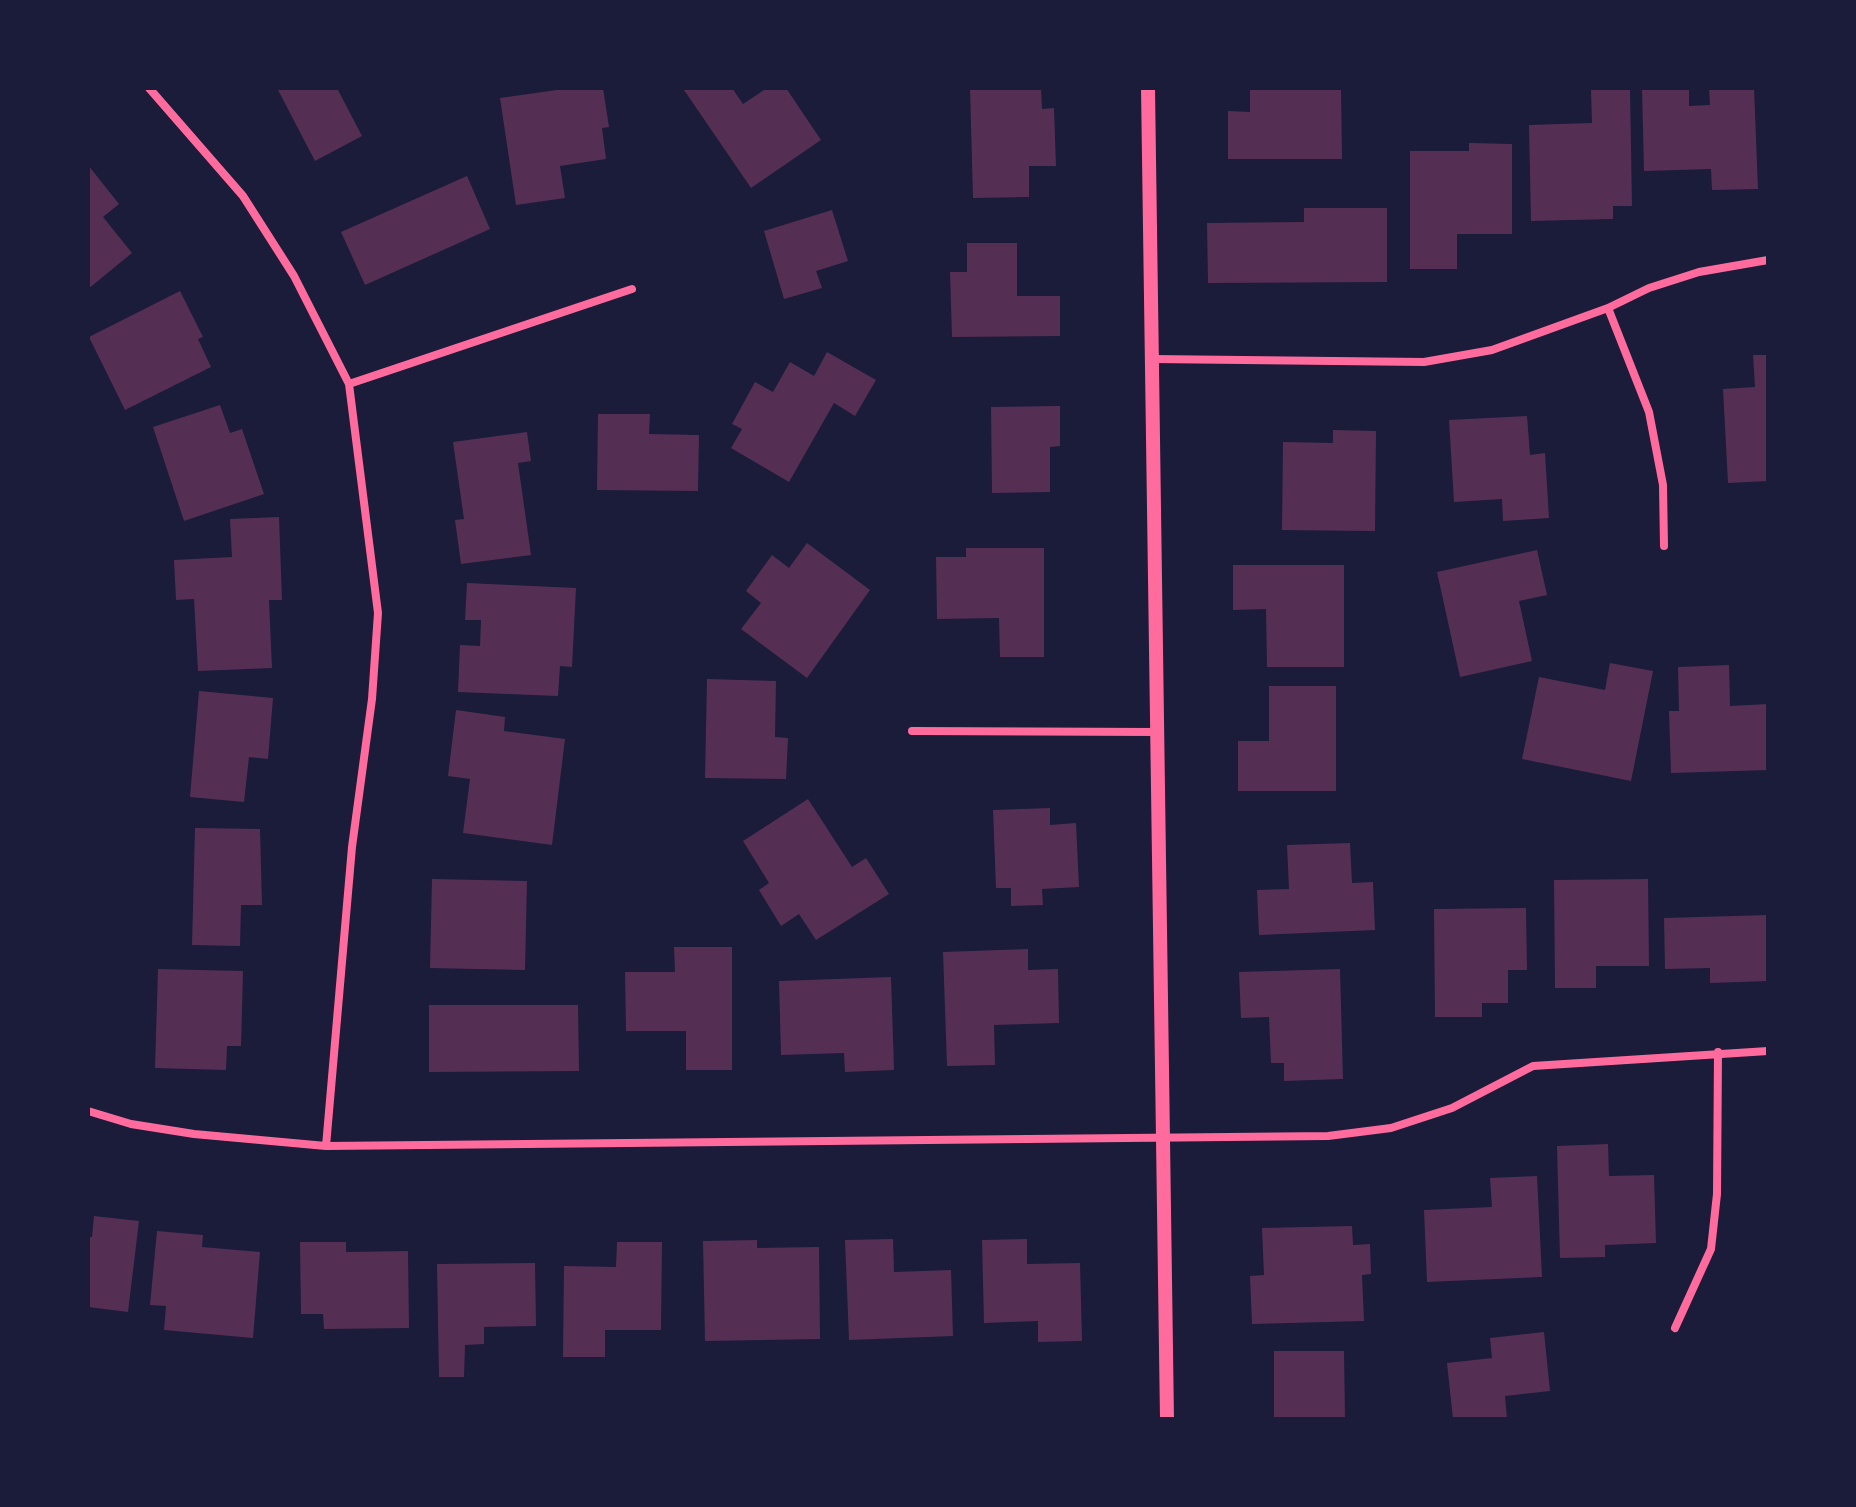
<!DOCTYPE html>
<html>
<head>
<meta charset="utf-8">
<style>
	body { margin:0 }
	#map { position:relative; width:1856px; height:1507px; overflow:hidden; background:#1b1b3a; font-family:Signika,sans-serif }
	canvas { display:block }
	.frame { position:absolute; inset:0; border:90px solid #1b1b3a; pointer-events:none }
</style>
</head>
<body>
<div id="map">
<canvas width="1856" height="1507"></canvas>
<div class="frame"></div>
</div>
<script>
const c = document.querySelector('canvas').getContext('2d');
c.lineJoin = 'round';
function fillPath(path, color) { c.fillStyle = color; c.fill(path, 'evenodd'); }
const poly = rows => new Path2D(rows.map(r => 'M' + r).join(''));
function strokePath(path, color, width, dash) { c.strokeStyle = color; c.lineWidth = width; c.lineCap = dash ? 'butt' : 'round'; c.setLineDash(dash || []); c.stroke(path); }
fillPath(poly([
	[277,88,337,88,362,136,315,161],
	[571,88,603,88,609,127,602,128,606,159,560,166,565,198,516,205,500,98],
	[688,88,732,88,743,104,767,88,786,88,821,140,751,188,684,90],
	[970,88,1041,88,1042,109,1054,108,1056,166,1029,166,1029,197,973,198],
	[1250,88,1341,88,1342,159,1228,159,1228,111,1250,112],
	[1642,88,1689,88,1689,106,1710,105,1709,88,1754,88,1758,189,1712,190,1711,169,1644,171],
	[1630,89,1632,206,1613,206,1613,219,1531,221,1529,125,1592,123,1591,90],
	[1469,143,1512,144,1512,234,1457,234,1457,269,1410,269,1410,151,1469,151],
	[88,165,119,204,103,217,132,253,88,289],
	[467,176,490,229,365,285,341,232],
	[1304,208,1387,208,1387,282,1208,283,1207,223,1304,222],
	[832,210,848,261,816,271,822,288,784,299,764,231],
	[967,243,1017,243,1017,296,1060,296,1060,336,952,337,950,272,967,272],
	[180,291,203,337,198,339,211,367,125,410,89,337],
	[827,352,876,380,855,416,834,403,789,482,731,448,742,429,732,424,755,382,773,392,790,362,814,376],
	[1753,355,1768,355,1768,481,1728,483,1723,389,1755,387],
	[220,405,230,433,242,429,264,494,184,521,153,427],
	[1060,406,1060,446,1050,447,1050,492,992,493,991,407],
	[598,414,650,414,649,434,699,435,698,491,597,490],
	[1527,416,1530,455,1545,453,1549,518,1503,521,1502,499,1454,502,1449,420],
	[1333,430,1376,431,1375,531,1282,530,1283,442,1333,443],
	[527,432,531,461,518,463,531,555,461,564,455,520,464,519,453,442],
	[279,517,282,600,269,600,272,668,198,671,194,599,176,600,174,560,232,557,230,519],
	[807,543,870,590,807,678,741,629,761,603,746,591,772,555,789,568],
	[966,548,1044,548,1044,657,1000,657,999,618,937,619,936,557,966,557],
	[1537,550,1547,595,1519,601,1532,661,1460,677,1437,572],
	[1233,565,1344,565,1344,667,1267,667,1266,609,1233,610],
	[467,583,576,588,572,667,560,666,558,696,458,692,460,645,480,646,481,620,465,620],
	[1610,663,1653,671,1631,781,1522,759,1539,677,1605,690],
	[1729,665,1730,706,1768,704,1768,770,1671,773,1669,711,1679,711,1678,667],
	[707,679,776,681,775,737,788,738,786,779,705,778],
	[1269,686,1336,686,1336,791,1238,791,1238,741,1269,741],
	[199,691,273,698,268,759,249,757,244,802,190,797],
	[456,710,505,717,504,731,565,739,552,845,463,833,470,779,448,776],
	[808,799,852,867,866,858,889,894,816,940,799,914,781,926,759,890,769,883,743,841],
	[1050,808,1050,825,1076,823,1079,887,1042,889,1043,905,1011,906,1011,888,996,888,993,810],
	[195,828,260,829,262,905,241,905,240,946,192,945],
	[1350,843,1352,883,1373,882,1375,930,1259,935,1257,890,1289,889,1287,845],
	[432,879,527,881,525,970,430,968],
	[1648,879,1649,966,1596,966,1596,988,1555,988,1554,880],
	[1526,908,1527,970,1508,970,1508,1003,1482,1003,1482,1017,1435,1017,1434,909],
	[1768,915,1768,981,1710,983,1710,968,1665,969,1664,918],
	[674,947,732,947,732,1070,686,1070,686,1031,626,1031,625,972,675,972],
	[1028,949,1028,970,1058,969,1059,1023,994,1025,995,1065,947,1066,943,952],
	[158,969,243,971,241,1046,227,1046,226,1070,155,1068],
	[1340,969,1343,1079,1284,1081,1284,1063,1271,1063,1269,1017,1241,1018,1239,972],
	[891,977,894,1070,845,1072,844,1053,781,1055,779,981],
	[429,1005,578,1005,579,1071,429,1072],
	[1608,1144,1609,1176,1654,1175,1656,1243,1605,1245,1605,1257,1560,1258,1557,1146],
	[1537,1176,1542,1277,1427,1282,1424,1210,1492,1207,1490,1178],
	[94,1216,139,1221,128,1312,88,1307,88,1237,92,1237],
	[1352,1226,1353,1245,1370,1244,1371,1274,1362,1275,1364,1321,1252,1324,1250,1276,1264,1275,1262,1228],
	[157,1231,203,1235,202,1247,260,1252,253,1338,164,1330,166,1306,150,1305],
	[893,1239,894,1272,951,1270,953,1336,849,1340,845,1240],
	[1027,1239,1027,1264,1080,1263,1082,1341,1038,1342,1038,1321,984,1323,982,1240],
	[757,1240,757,1248,819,1247,820,1339,705,1341,703,1241],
	[300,1242,346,1242,346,1252,408,1251,409,1328,324,1329,323,1314,301,1314],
	[617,1242,662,1242,661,1330,605,1330,605,1357,563,1357,564,1266,616,1267],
	[535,1263,536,1326,484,1327,484,1344,465,1345,464,1377,439,1377,437,1264],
	[1544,1332,1550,1391,1505,1396,1507,1419,1453,1419,1447,1363,1492,1358,1490,1338],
	[1274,1351,1344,1351,1345,1419,1274,1419]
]), '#542f53');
strokePath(poly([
	[149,88,243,196,294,276,349,384,378,613,372,699,352,847,326,1146],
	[1608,308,1649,412,1663,485,1664,546],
	[1152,359,1424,362,1492,350,1608,308,1649,288,1699,272,1768,260],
	[349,384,632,289],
	[912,731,1157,732],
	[88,1111,131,1124,194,1134,326,1146,1328,1136,1391,1128,1452,1108,1533,1066,1768,1051],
	[1675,1328,1711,1249,1717,1194,1718,1052]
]), '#ff6b9d', 8);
strokePath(poly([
	[1148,88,1167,1419]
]), '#ff6b9d', 14);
</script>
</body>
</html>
